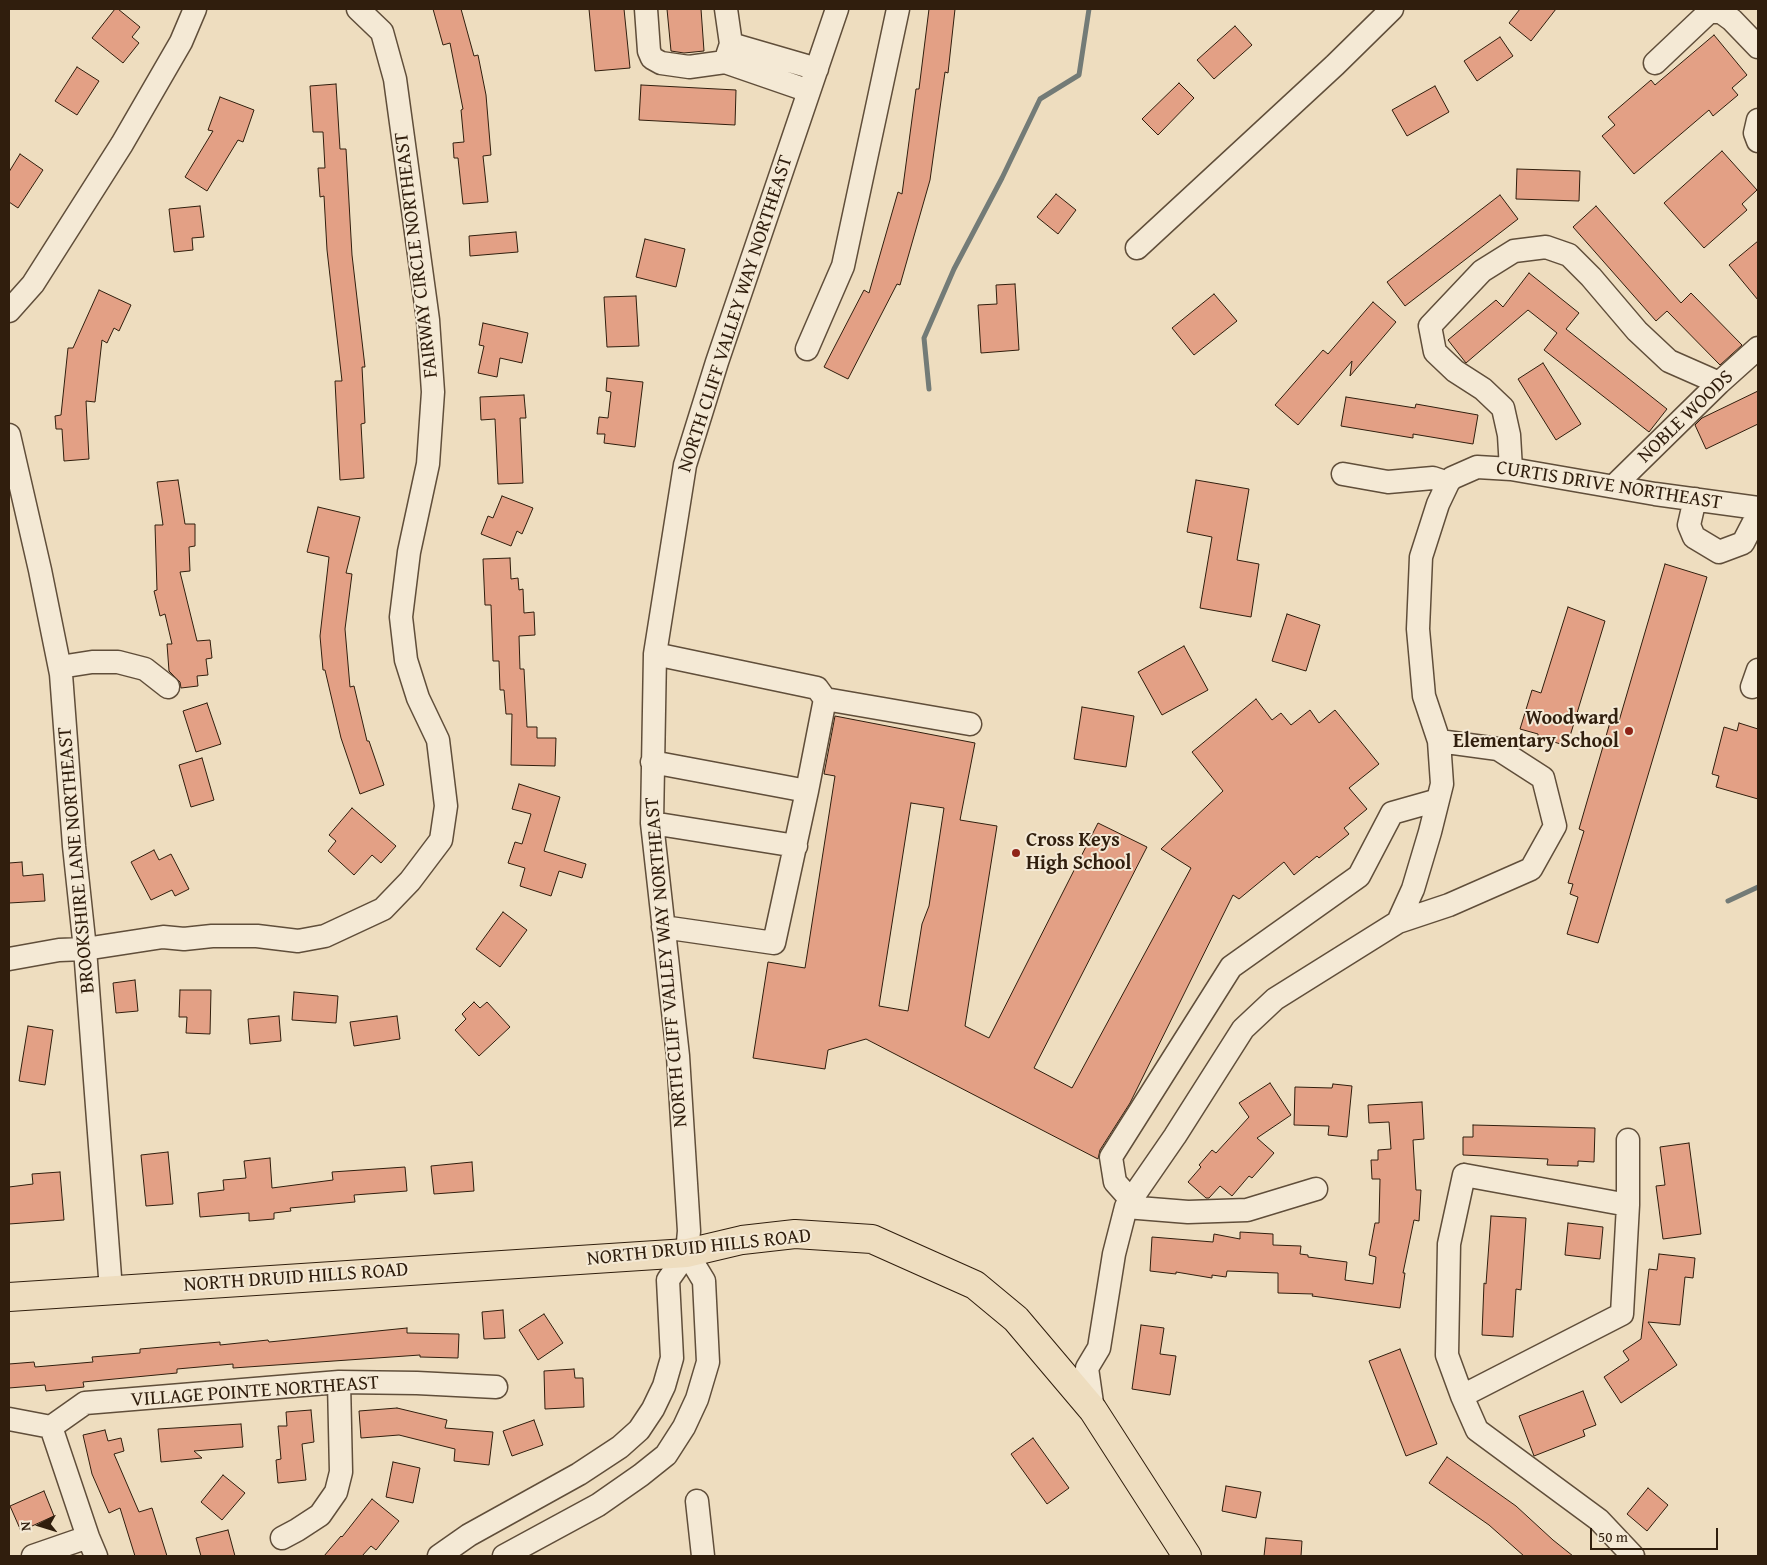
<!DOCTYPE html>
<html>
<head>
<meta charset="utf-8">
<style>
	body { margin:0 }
	#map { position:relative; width:1767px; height:1565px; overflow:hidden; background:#eeddbf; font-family:"Gentium Book Plus",serif }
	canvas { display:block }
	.frame { position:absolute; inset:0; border:10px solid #301e0d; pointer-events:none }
	.north { position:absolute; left:15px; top:1500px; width:50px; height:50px; -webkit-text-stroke:4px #f4e9d5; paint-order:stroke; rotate:265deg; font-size:14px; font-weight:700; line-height:20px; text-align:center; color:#301e0d }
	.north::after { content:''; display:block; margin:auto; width:18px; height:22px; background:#301e0d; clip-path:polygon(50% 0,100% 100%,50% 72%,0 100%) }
	.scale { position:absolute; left:1590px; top:1528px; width:128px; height:22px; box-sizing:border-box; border:2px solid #301e0d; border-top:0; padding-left:6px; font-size:15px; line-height:18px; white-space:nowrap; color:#301e0d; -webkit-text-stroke:4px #f4e9d5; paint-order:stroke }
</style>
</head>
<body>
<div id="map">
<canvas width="1767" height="1565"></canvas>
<div class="frame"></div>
<div class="north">N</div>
<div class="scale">50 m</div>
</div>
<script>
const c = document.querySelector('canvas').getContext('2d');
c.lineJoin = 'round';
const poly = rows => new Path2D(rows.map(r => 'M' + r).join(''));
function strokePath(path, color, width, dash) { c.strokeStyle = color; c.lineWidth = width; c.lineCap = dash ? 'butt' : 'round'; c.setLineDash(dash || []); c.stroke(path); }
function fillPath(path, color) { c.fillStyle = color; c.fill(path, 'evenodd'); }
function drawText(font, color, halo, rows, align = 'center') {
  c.font = font + ' "Gentium Book Plus",serif'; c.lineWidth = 4; c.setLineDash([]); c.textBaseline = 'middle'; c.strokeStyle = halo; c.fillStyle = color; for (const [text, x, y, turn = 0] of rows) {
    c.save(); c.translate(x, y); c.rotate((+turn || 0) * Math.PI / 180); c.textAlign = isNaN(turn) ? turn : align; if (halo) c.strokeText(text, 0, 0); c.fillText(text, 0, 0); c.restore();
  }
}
strokePath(poly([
	[929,389,924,338,954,269,1002,178,1040,99,1079,75,1089,9],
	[1728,901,1758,887]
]), '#737b77', 5);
const building = poly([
	[115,9,118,9,140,27,132,37,139,43,123,63,92,38,115,9],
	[433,9,461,9,474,56,478,55,486,95,491,155,483,156,488,202,463,204,458,158,454,158,453,143,464,142,461,110,463,109,450,43,443,45,433,9],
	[589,9,624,9,630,68,595,71,589,9],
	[667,9,701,9,704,51,684,53,671,51,667,9],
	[929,9,955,9,948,73,945,72,930,180,900,285,897,284,848,379,824,367,864,290,869,293,898,192,902,194,916,89,919,89,929,9],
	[1520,9,1556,9,1531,41,1509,23,1520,9],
	[1235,26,1252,45,1214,79,1197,60,1235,26],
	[1714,35,1747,75,1732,88,1738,95,1713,116,1709,110,1634,174,1602,136,1615,125,1608,117,1651,80,1655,85,1714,35],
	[1500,37,1513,56,1477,81,1464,61,1500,37],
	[77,67,99,81,77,115,55,101,77,67],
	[1179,83,1194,98,1158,135,1142,119,1179,83],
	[336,84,340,149,346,149,352,255,365,367,362,367,365,423,361,424,364,478,340,480,335,381,342,381,327,250,324,196,320,197,318,168,325,168,323,132,313,132,310,86,336,84],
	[641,85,736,90,735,125,639,120,641,85],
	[1435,86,1449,112,1407,136,1392,110,1435,86],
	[220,97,254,110,243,142,238,140,207,191,185,177,213,131,208,130,220,97],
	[1722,151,1757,190,1742,204,1747,210,1704,248,1664,203,1722,151],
	[20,154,43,170,18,208,9,202,9,172,20,154],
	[1517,169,1580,171,1579,201,1516,199,1517,169],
	[1056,194,1076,210,1058,234,1037,217,1056,194],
	[1500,195,1518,219,1405,306,1387,282,1500,195],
	[200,206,204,237,192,238,193,250,174,252,169,209,200,206],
	[1596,206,1681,303,1691,293,1742,345,1720,365,1667,311,1656,321,1573,227,1596,206],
	[516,232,518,252,470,256,469,236,516,232],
	[645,239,685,249,676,287,636,277,645,239],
	[1758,241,1758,300,1729,265,1758,241],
	[1529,273,1579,313,1566,329,1667,409,1649,432,1544,350,1557,333,1528,310,1466,363,1448,340,1496,300,1503,307,1529,273],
	[1015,284,1019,350,981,353,978,305,997,304,996,285,1015,284],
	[99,290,131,305,119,331,114,328,107,343,102,340,95,402,86,401,89,459,64,461,62,429,56,429,55,416,61,415,68,348,73,348,99,290],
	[1214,294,1237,321,1194,355,1172,328,1214,294],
	[636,296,639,346,607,347,604,297,636,296],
	[1373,302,1396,322,1350,376,1352,361,1298,425,1275,405,1323,350,1328,354,1373,302],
	[483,323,528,333,522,363,500,358,497,377,478,373,484,346,479,345,483,323],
	[1543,363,1581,424,1556,440,1518,379,1543,363],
	[607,378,643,382,635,447,604,443,605,434,597,434,599,417,608,418,611,392,606,391,607,378],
	[1758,391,1758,424,1706,449,1695,425,1702,418,1758,391],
	[524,395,526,418,520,418,523,483,498,484,495,419,481,420,480,397,524,395],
	[1346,397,1415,408,1416,404,1478,415,1473,444,1413,434,1413,438,1341,426,1346,397],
	[178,480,185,524,195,524,195,546,189,547,190,571,180,572,197,641,210,640,212,658,206,659,208,675,197,676,198,686,181,688,180,682,169,671,167,644,172,644,165,614,160,616,154,591,157,590,155,525,163,525,157,482,178,480],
	[1196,480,1249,489,1237,560,1259,564,1251,617,1200,608,1212,537,1187,532,1196,480],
	[502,496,533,508,522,534,517,531,511,546,481,534,488,516,493,518,502,496],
	[318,507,360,517,346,573,352,574,345,629,350,687,354,686,367,741,369,741,384,785,360,794,341,738,325,670,323,670,320,636,329,557,307,552,318,507],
	[510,558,511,579,518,578,519,590,523,589,524,613,534,612,535,635,519,636,520,669,524,669,527,727,537,727,537,738,556,738,555,766,511,765,512,714,506,714,504,690,500,690,499,661,493,661,491,605,485,605,483,559,510,558],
	[1665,564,1707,577,1598,943,1567,934,1578,897,1570,894,1573,884,1568,883,1584,831,1579,829,1611,719,1619,721,1665,564],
	[1568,607,1605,621,1567,746,1538,737,1538,734,1520,729,1532,690,1541,693,1568,607],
	[1287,614,1320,625,1306,671,1272,661,1287,614],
	[1184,646,1208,690,1162,715,1138,672,1184,646],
	[1256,699,1272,720,1281,713,1291,725,1310,710,1319,723,1335,710,1379,764,1349,788,1367,809,1344,828,1349,834,1319,858,1317,856,1294,875,1284,862,1239,899,1233,895,1130,1103,1100,1150,1098,1159,866,1039,828,1050,825,1069,753,1058,768,962,805,968,835,776,824,774,835,716,975,743,960,820,997,826,965,1026,989,1038,1098,823,1147,847,1034,1068,1072,1088,1191,868,1161,849,1223,791,1192,752,1256,699],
	[911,803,944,808,929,906,922,924,908,1011,879,1006,911,803],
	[207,703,221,744,196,752,183,711,207,703],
	[1082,707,1134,716,1126,767,1074,759,1082,707],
	[1739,723,1758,729,1758,799,1716,787,1719,776,1712,774,1724,727,1737,731,1739,723],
	[202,758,214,800,191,807,179,765,202,758],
	[519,784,560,797,544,851,586,864,582,878,559,871,551,896,520,886,525,868,508,863,515,842,522,844,531,814,512,809,519,784],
	[352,808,396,846,381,863,372,855,354,875,328,851,336,841,329,835,352,808],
	[154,850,159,860,171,854,189,889,175,896,172,890,151,900,131,862,154,850],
	[22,862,23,876,43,874,45,901,9,903,9,863,22,862],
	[503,912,527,930,500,967,476,949,503,912],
	[135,980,138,1011,116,1013,113,983,135,980],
	[180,990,211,990,210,1034,186,1033,187,1017,179,1017,180,990],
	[294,992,338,996,336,1023,292,1020,294,992],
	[474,1002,480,1008,487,1002,510,1027,479,1056,455,1030,466,1019,462,1014,474,1002],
	[279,1016,281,1041,250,1044,248,1019,279,1016],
	[397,1016,400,1039,354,1046,350,1022,397,1016],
	[28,1026,53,1030,45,1085,19,1081,28,1026],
	[1270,1083,1291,1115,1257,1138,1274,1153,1252,1178,1249,1176,1232,1196,1220,1186,1209,1198,1206,1198,1188,1182,1201,1167,1199,1165,1212,1150,1216,1153,1249,1117,1239,1103,1270,1083],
	[1333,1084,1352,1086,1347,1137,1328,1135,1329,1126,1294,1125,1295,1087,1332,1088,1333,1084],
	[1422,1102,1424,1139,1413,1140,1416,1190,1421,1190,1419,1221,1414,1220,1403,1273,1405,1273,1400,1308,1312,1296,1313,1294,1278,1293,1278,1273,1227,1271,1226,1277,1212,1275,1212,1278,1176,1272,1176,1274,1150,1271,1152,1237,1213,1242,1214,1234,1240,1239,1240,1232,1273,1234,1273,1245,1301,1246,1300,1254,1308,1255,1308,1257,1347,1262,1345,1280,1373,1284,1376,1257,1369,1255,1375,1223,1379,1223,1380,1179,1372,1179,1371,1160,1378,1160,1378,1150,1391,1149,1389,1122,1369,1123,1368,1105,1422,1102],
	[1473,1125,1595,1128,1594,1162,1578,1161,1578,1166,1547,1165,1548,1159,1463,1155,1463,1137,1473,1137,1473,1125],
	[1689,1143,1701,1234,1663,1239,1656,1186,1665,1185,1660,1147,1689,1143],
	[168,1152,173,1204,146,1206,141,1155,168,1152],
	[270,1158,272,1188,333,1180,332,1172,405,1167,407,1191,354,1195,355,1202,290,1208,291,1211,274,1213,274,1219,249,1221,249,1213,200,1217,198,1193,224,1190,223,1180,246,1178,244,1161,270,1158],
	[472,1162,474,1191,434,1194,431,1166,472,1162],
	[60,1172,64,1220,9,1224,9,1187,33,1184,32,1174,60,1172],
	[1491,1216,1526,1218,1521,1290,1516,1289,1513,1337,1482,1335,1484,1283,1486,1284,1491,1216],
	[1568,1223,1603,1227,1600,1259,1565,1255,1568,1223],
	[1659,1254,1695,1258,1693,1278,1685,1277,1680,1325,1648,1322,1677,1365,1621,1403,1604,1377,1629,1360,1623,1351,1641,1339,1649,1269,1657,1270,1659,1254],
	[503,1310,505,1338,484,1339,482,1312,503,1310],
	[544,1314,563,1343,538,1360,519,1330,544,1314],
	[1141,1325,1164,1328,1160,1354,1176,1356,1170,1395,1132,1389,1141,1325],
	[407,1328,407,1333,459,1334,458,1358,420,1357,420,1355,233,1368,233,1364,177,1369,177,1373,83,1382,84,1387,46,1391,45,1385,9,1388,9,1364,34,1362,35,1367,93,1362,92,1357,140,1353,140,1349,220,1342,220,1345,268,1340,269,1342,407,1328],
	[1400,1349,1437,1444,1406,1456,1369,1361,1400,1349],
	[574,1369,575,1378,583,1378,584,1407,545,1409,544,1371,574,1369],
	[1583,1391,1596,1425,1583,1430,1585,1436,1534,1456,1519,1416,1583,1391],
	[397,1408,447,1420,445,1428,493,1432,489,1465,454,1461,455,1449,399,1435,361,1438,359,1411,397,1408],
	[311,1410,314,1442,302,1444,306,1480,278,1483,276,1460,281,1459,278,1426,287,1426,286,1412,311,1410],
	[534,1420,543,1445,512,1456,503,1431,534,1420],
	[241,1424,243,1447,194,1451,202,1458,161,1462,158,1429,241,1424],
	[105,1430,108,1441,121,1438,124,1451,114,1454,139,1512,152,1508,167,1556,135,1556,120,1508,109,1513,92,1474,83,1435,105,1430],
	[1033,1438,1069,1488,1047,1504,1011,1454,1033,1438],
	[1447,1457,1516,1506,1553,1540,1573,1556,1524,1556,1489,1525,1429,1483,1447,1457],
	[393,1462,420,1468,413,1503,386,1497,393,1462],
	[223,1475,245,1493,222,1520,201,1502,223,1475],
	[1226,1486,1261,1492,1256,1518,1222,1511,1226,1486],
	[1648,1488,1668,1505,1647,1531,1627,1514,1648,1488],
	[44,1491,54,1516,21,1531,10,1506,44,1491],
	[372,1499,399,1521,376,1550,371,1546,362,1556,324,1556,341,1536,342,1537,372,1499],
	[228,1530,235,1556,201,1556,196,1538,228,1530],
	[1266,1538,1302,1541,1301,1556,1264,1556,1266,1538]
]);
fillPath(building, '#e3a085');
strokePath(building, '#301e0d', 1);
const minor = poly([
	[646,9,649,51,652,58,661,63,689,67,725,62,731,44,726,9],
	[731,44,817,69],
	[725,62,809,91],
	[1655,63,1709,12,1721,12,1732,20,1758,47],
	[1758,120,1755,133,1758,141],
	[1137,248,1335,65,1392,9],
	[9,311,33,284,122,144,181,42,195,9],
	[807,349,843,266,898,9],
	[9,435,40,570,61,674,74,846,85,949,111,1290],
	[1511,469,1509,435,1503,408,1483,389,1455,371,1435,352,1430,326,1482,271,1514,251,1546,247,1569,255,1591,277,1637,331,1669,361,1719,383],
	[1343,474,1388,482,1433,478,1448,483],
	[1614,486,1719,383,1758,348],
	[1695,499,1689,525,1694,537,1719,552,1743,543,1758,514],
	[655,654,817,688,825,699,970,724],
	[60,667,92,662,118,662,145,669,168,687],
	[1752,687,1758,670],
	[652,762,807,791,774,943,663,927],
	[807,791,825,699],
	[652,823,796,846],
	[1398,922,1449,905,1531,869,1555,826,1543,778,1498,749,1439,741],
	[9,959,59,950,85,949,163,937,184,939,212,936,257,936,298,941,325,936,383,909,410,881,441,840,446,806,438,740,418,698,406,660,401,617,409,552,428,464,433,392,428,320,395,79,382,32,358,9],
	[1464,1175,1628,1205,1622,1314,1462,1396,1447,1355,1449,1244,1464,1175],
	[1131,1200,1115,1182,1111,1157,1231,967,1359,876,1392,813,1438,800],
	[1628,1205,1628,1140],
	[1126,1207,1188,1212,1247,1210,1316,1189],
	[687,1253,689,1231,678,1056,652,823,655,654,685,465,717,362,837,9],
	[1462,1396,1477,1430,1599,1520,1633,1556],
	[1093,1410,1087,1368,1099,1348,1114,1254,1126,1207,1175,1136,1243,1029,1275,999,1398,922,1413,889,1430,832,1442,784,1439,741,1424,696,1418,629,1421,557,1438,504,1448,483,1452,478,1477,467,1511,469,1655,494,1758,508],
	[9,1419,51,1427],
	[51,1427,85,1403,339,1382,417,1383,496,1387],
	[51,1427,88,1537,96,1556],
	[697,1501,703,1556],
	[282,1538,297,1530,320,1515,336,1492,341,1472,339,1382],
	[33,1556,88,1537],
	[439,1556,469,1535,579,1474,620,1447,639,1430,653,1409,664,1386,672,1358,668,1280,687,1253],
	[504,1556,598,1505,641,1475,666,1455,684,1427,697,1399,708,1362,704,1281,687,1253]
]);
const major = poly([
	[9,1297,687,1253,742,1240,795,1234,872,1239,975,1285,1016,1319,1093,1410,1187,1556]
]);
strokePath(minor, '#604e3a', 25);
strokePath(major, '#301e0d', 30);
strokePath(minor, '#f4e9d5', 22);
strokePath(major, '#eeddbf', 28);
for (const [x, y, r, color] of [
	[1629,731,5,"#8f2418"],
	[1016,853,5,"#8f2418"]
]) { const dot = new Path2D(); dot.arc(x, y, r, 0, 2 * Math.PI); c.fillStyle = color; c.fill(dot); strokePath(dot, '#f4e9d5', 2); }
drawText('20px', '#301e0d', '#f4e9d5', [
	["FAIRWAY CIRCLE NORTHEAST",417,255,-97],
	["NORTH CLIFF VALLEY WAY NORTHEAST",736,314,-72],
	["NOBLE WOODS",1686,417,-44],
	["CURTIS DRIVE NORTHEAST",1609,486,9],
	["BROOKSHIRE LANE NORTHEAST",77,860,-95],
	["NORTH CLIFF VALLEY WAY NORTHEAST",667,962,-95],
	["NORTH DRUID HILLS ROAD",699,1248,-6],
	["NORTH DRUID HILLS ROAD",296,1278,-4],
	["VILLAGE POINTE NORTHEAST",255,1392,-4]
]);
drawText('bold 20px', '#301e0d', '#f4e9d5', [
	["Woodward",1619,719],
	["Elementary School",1619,742],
	["Cross Keys",1026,841,"left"],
	["High School",1026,864,"left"]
], 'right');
</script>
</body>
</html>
